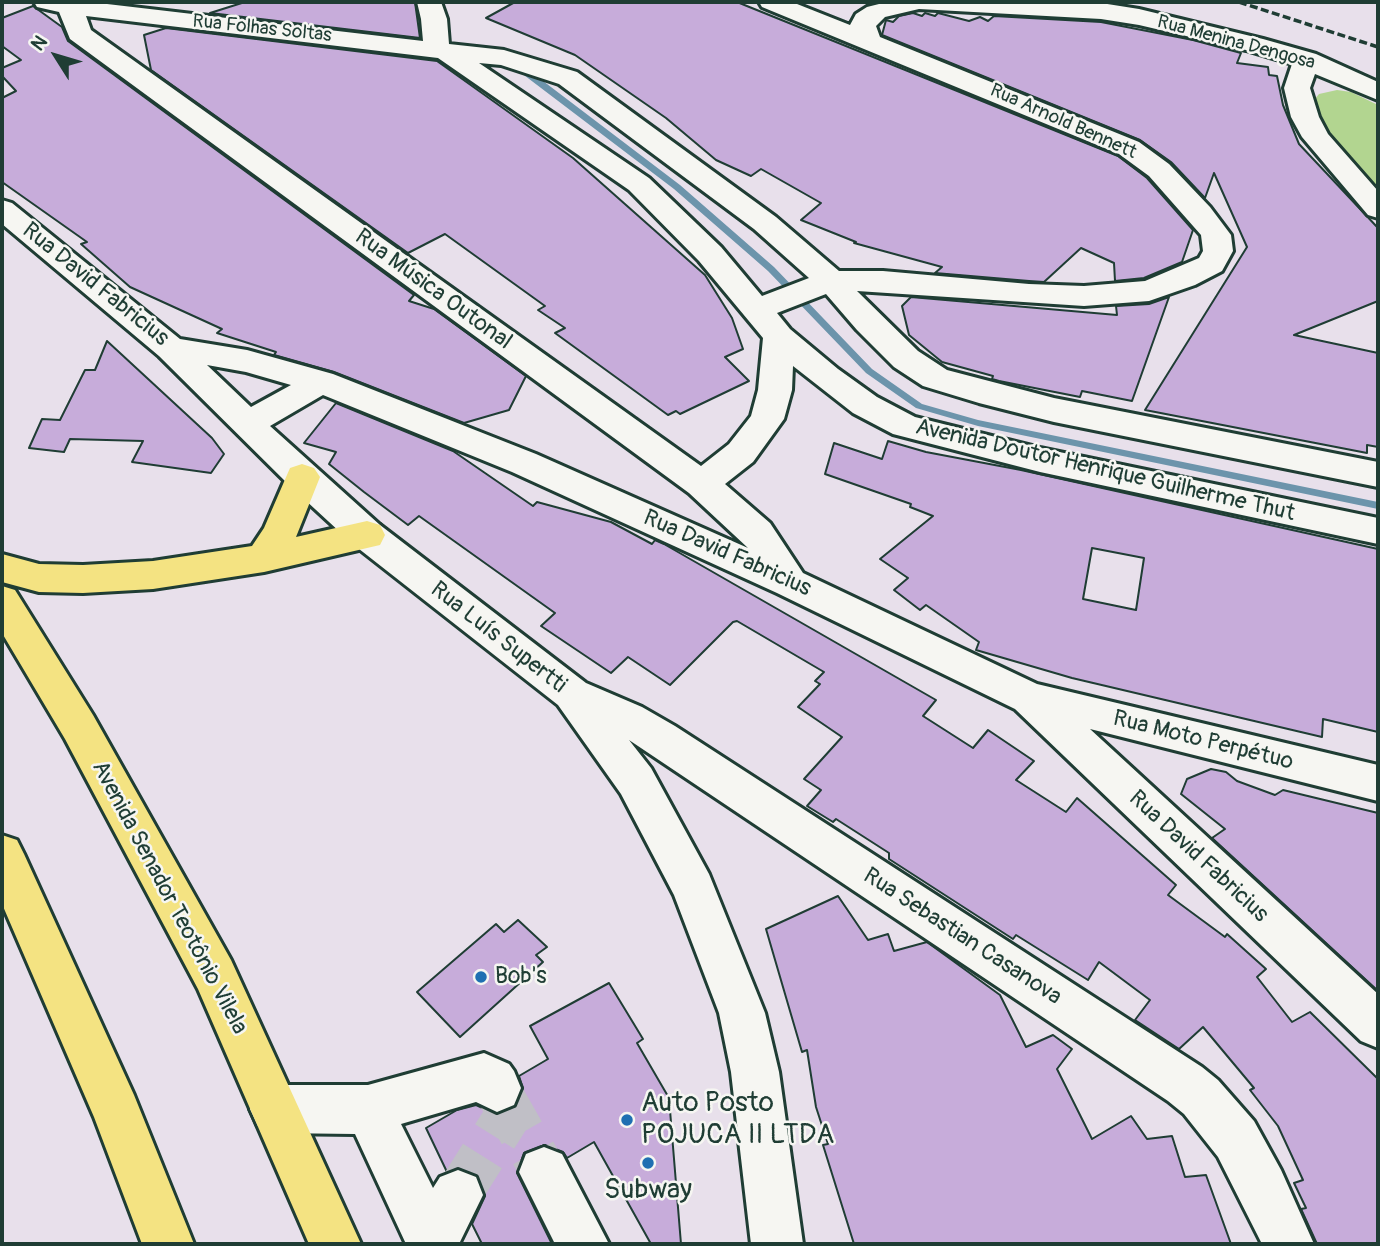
<!DOCTYPE html>
<html>
<head>
<meta charset="utf-8">
<style>
	body { margin:0 }
	#map { position:relative; width:1380px; height:1246px; overflow:hidden; background:#e8e0eb; font-family:Pangolin,sans-serif }
	canvas { display:block }
	.frame { position:absolute; inset:0; border:4px solid #1f3d34; pointer-events:none }
	.north { position:absolute; left:21px; top:21px; width:70px; height:70px; -webkit-text-stroke:5px #f6f6f2; paint-order:stroke; rotate:307deg; font-size:19px; font-weight:700; line-height:28px; text-align:center; color:#1f3d34 }
	.north::after { content:''; display:block; margin:auto; width:24px; height:32px; background:#1f3d34; clip-path:polygon(50% 0,100% 100%,50% 72%,0 100%) }
</style>
</head>
<body>
<div id="map">
<canvas width="1380" height="1246"></canvas>
<div class="frame"></div>
<div class="north">N</div>
</div>
<script>
const c = document.querySelector('canvas').getContext('2d');
c.lineJoin = 'round';
function fillPath(path, color) { c.fillStyle = color; c.fill(path, 'evenodd'); }
const poly = rows => new Path2D(rows.map(r => 'M' + r).join(''));
function strokePath(path, color, width, dash) { c.strokeStyle = color; c.lineWidth = width; c.lineCap = dash ? 'butt' : 'round'; c.setLineDash(dash || []); c.stroke(path); }
function drawText(font, color, halo, rows, align = 'center') {
  c.font = font + ' Pangolin,sans-serif'; c.lineWidth = 5; c.setLineDash([]); c.textBaseline = 'middle'; c.strokeStyle = halo; c.fillStyle = color; for (const [text, x, y, turn = 0] of rows) {
    c.save(); c.translate(x, y); c.rotate((+turn || 0) * Math.PI / 180); c.textAlign = isNaN(turn) ? turn : align; if (halo) c.strokeText(text, 0, 0); c.fillText(text, 0, 0); c.restore();
  }
}
fillPath(poly([
	[1337,90,1351,92,1378,105,1378,192,1338,149,1315,116,1314,100,1319,94]
]), '#b2d590');
fillPath(poly([
	[516,65,522,65,680,185,774,267,872,369,922,404,978,420,1378,502,1378,509,978,426,916,408,866,373,768,271,674,189,516,69,516,65]
]), '#6c94ab');
const building = poly([
	[245,2,415,2,420,38,210,13,245,2],
	[515,2,737,2,1118,156,1147,178,1193,230,1182,262,1144,278,1115,281,1114,263,1081,248,1044,282,1029,281,935,273,942,267,854,243,856,242,801,220,821,203,761,169,751,176,716,160,666,118,575,55,486,18,515,2],
	[33,6,62,27,68,41,414,295,409,301,434,309,526,376,509,410,464,423,334,372,274,355,276,352,217,333,222,329,130,287,81,244,87,242,2,182,2,98,16,91,2,76,2,68,21,60,2,46,2,18,33,6],
	[913,13,922,16,925,13,935,16,938,13,969,21,980,17,988,21,994,16,1101,22,1193,40,1241,53,1237,63,1268,67,1269,75,1277,76,1283,105,1299,144,1378,228,1378,301,1294,335,1378,353,1378,447,1367,445,1367,453,1145,410,1247,247,1214,173,1205,198,1171,162,1140,140,882,35,886,20,893,22,899,16,913,13],
	[166,28,437,61,573,158,705,275,732,318,743,349,725,357,749,381,680,414,676,411,668,415,555,333,565,328,538,310,545,306,445,234,408,253,151,70,144,35,166,28],
	[911,297,1117,315,1116,306,1149,304,1169,297,1132,401,1082,391,1080,397,999,381,992,379,993,376,942,362,909,335,902,306,911,297],
	[107,341,212,438,224,454,211,473,132,462,143,441,70,439,64,452,29,448,42,419,60,420,85,370,95,370,107,341],
	[336,403,453,451,533,506,537,502,611,522,652,544,655,540,664,544,936,700,923,716,973,748,988,730,1034,761,1016,780,1066,812,1077,798,1176,885,1168,895,1225,937,1227,934,1266,969,1257,977,1292,1022,1310,1012,1378,1079,1378,1244,1317,1244,1301,1209,1306,1208,1294,1183,1303,1180,1278,1126,1250,1090,1254,1088,1203,1027,1179,1049,1135,1020,1150,1000,1099,962,1088,980,1016,935,1013,939,889,859,889,853,836,819,833,822,807,806,821,790,804,779,842,737,798,707,820,684,815,681,824,672,737,621,733,622,670,685,628,657,611,673,541,626,555,613,419,516,408,525,364,492,329,464,336,452,304,443,336,403],
	[888,441,926,452,1021,470,1378,549,1378,732,1323,719,1322,737,1072,678,976,650,979,642,926,605,920,610,894,590,908,578,880,559,933,516,910,507,911,504,825,474,834,443,882,459,888,441],
	[1092,548,1144,558,1136,610,1083,599,1092,548],
	[1211,769,1226,772,1237,781,1275,795,1283,790,1378,813,1378,991,1212,838,1225,829,1181,794,1187,779,1211,769],
	[838,896,868,940,888,934,894,951,927,942,1000,995,1026,1047,1053,1035,1072,1049,1057,1069,1092,1139,1131,1116,1147,1139,1172,1136,1185,1177,1206,1175,1231,1244,854,1244,823,1145,828,1144,816,1107,807,1050,802,1052,766,929,838,896],
	[518,920,547,947,536,955,543,962,460,1037,417,992,496,924,504,932,518,920],
	[609,983,643,1039,637,1043,669,1098,681,1244,651,1244,594,1142,567,1158,563,1152,545,1145,524,1153,517,1173,552,1244,482,1244,472,1224,485,1196,478,1176,459,1168,447,1172,426,1128,457,1110,476,1105,496,1114,515,1107,523,1089,519,1076,548,1059,530,1026,609,983]
]);
fillPath(building, '#c7acda');
strokePath(building, '#1f3d34', 2);
strokePath(poly([
	[499,1093,544,1172],
	[458,1195,510,1112]
]), '#c0bfc6', 46, [46, 23]);
const minor = poly([
	[34,2,90,2,423,41,421,19,417,2,441,2,447,19,449,44,504,50,577,72,776,217,839,271,883,271,1029,284,1084,286,1145,281,1199,258,1203,251,1201,235,1149,176,1119,154,762,7,759,2,792,2,850,25,856,14,867,7,887,2,1101,3,1139,9,1263,39,1316,54,1378,82,1378,100,1315,74,1310,88,1319,117,1328,134,1378,191,1378,218,1368,215,1302,137,1291,117,1284,88,1292,64,1246,50,1139,25,1101,19,919,9,885,17,876,26,880,37,1139,142,1169,164,1210,207,1231,235,1233,251,1222,271,1195,285,1149,301,1084,306,857,291,918,351,947,370,1054,398,1378,462,1378,487,1054,422,979,403,923,386,894,367,857,330,826,294,777,313,790,329,838,369,877,397,915,417,1040,448,1378,518,1378,544,1040,472,893,434,853,413,793,366,792,390,784,419,753,462,725,484,770,523,803,573,1037,684,1378,765,1378,801,1090,729,1378,994,1378,1048,1361,1041,1015,709,777,593,512,472,323,395,270,426,380,525,586,683,642,707,675,726,1202,1067,1218,1080,1254,1121,1281,1170,1314,1244,1262,1244,1218,1157,1184,1114,1168,1101,629,740,651,768,709,874,765,1013,779,1072,803,1244,751,1244,731,1072,719,1013,674,895,621,794,558,705,354,545,290,486,159,356,2,224,2,200,12,203,180,339,247,350,333,374,536,454,748,548,689,493,70,39,59,12,37,7,34,2],
	[86,16,438,58,629,190,699,261,763,338,758,390,751,416,729,444,701,466,91,30,86,16],
	[479,63,501,65,559,84,754,229,809,278,762,296,721,247,649,178,479,63],
	[207,365,246,372,291,385,251,407,207,365],
	[484,1053,509,1064,514,1071,521,1088,514,1105,497,1112,476,1102,401,1124,433,1188,440,1177,458,1170,476,1177,483,1195,459,1244,406,1244,355,1134,275,1133,258,1126,250,1109,258,1092,275,1085,368,1085,484,1053],
	[544,1147,562,1154,609,1244,555,1244,519,1172,526,1154,544,1147]
]);
const major = poly([
	[302,464,314,468,320,477,296,537,367,521,380,525,385,535,380,545,264,572,153,589,83,593,39,592,2,582,2,554,39,564,83,565,153,561,252,546,264,528,290,468,302,464],
	[2,586,15,590,93,715,231,960,361,1244,309,1244,198,989,65,739,2,633,2,586],
	[2,835,17,840,24,854,134,1095,194,1244,142,1244,94,1117,2,904,2,835]
]);
strokePath(minor, '#1f3d34', 6);
strokePath(major, '#1f3d34', 6);
fillPath(minor, '#f6f6f2');
fillPath(major, '#f4e382');
strokePath(poly([
	[1239,2,1378,47]
]), '#1f3d34', 3.5, [8, 3.5]);
for (const [x, y, r, color] of [
	[481,977,7,"#1f6fb2"],
	[627,1120,7,"#1f6fb2"],
	[648,1163,7,"#1f6fb2"]
]) { const dot = new Path2D(); dot.arc(x, y, r, 0, 2 * Math.PI); c.fillStyle = color; c.fill(dot); strokePath(dot, '#f6f6f2', 2.5); }
drawText('19px', '#1f3d34', '#f6f6f2', [
	["Rua Folhas Soltas",262,29,6],
	["Rua Menina Dengosa",1236,43,15],
	["Rua Arnold Bennett",1063,122,24]
]);
drawText('23px', '#1f3d34', '#f6f6f2', [
	["Rua David Fabricius",95,285,39],
	["Rua Música Outonal",433,290,36],
	["Avenida Doutor Henrique Guilherme Thut",1105,471,13],
	["Rua David Fabricius",727,554,24],
	["Rua Luís Supertti",498,638,38],
	["Rua Moto Perpétuo",1203,741,14],
	["Rua David Fabricius",1198,857,43],
	["Avenida Senador Teotônio Vilela",169,898,62],
	["Rua Sebastian Casanova",962,937,33]
]);
drawText('23px', '#1f3d34', '#f6f6f2', [
	["Bob's",495,977]
], 'left');
drawText('28px', '#1f3d34', '#f6f6f2', [
	["Auto Posto",641,1104],
	["POJUCA II LTDA",641,1136],
	["Subway",648,1191,"center"]
], 'left');
</script>
</body>
</html>
